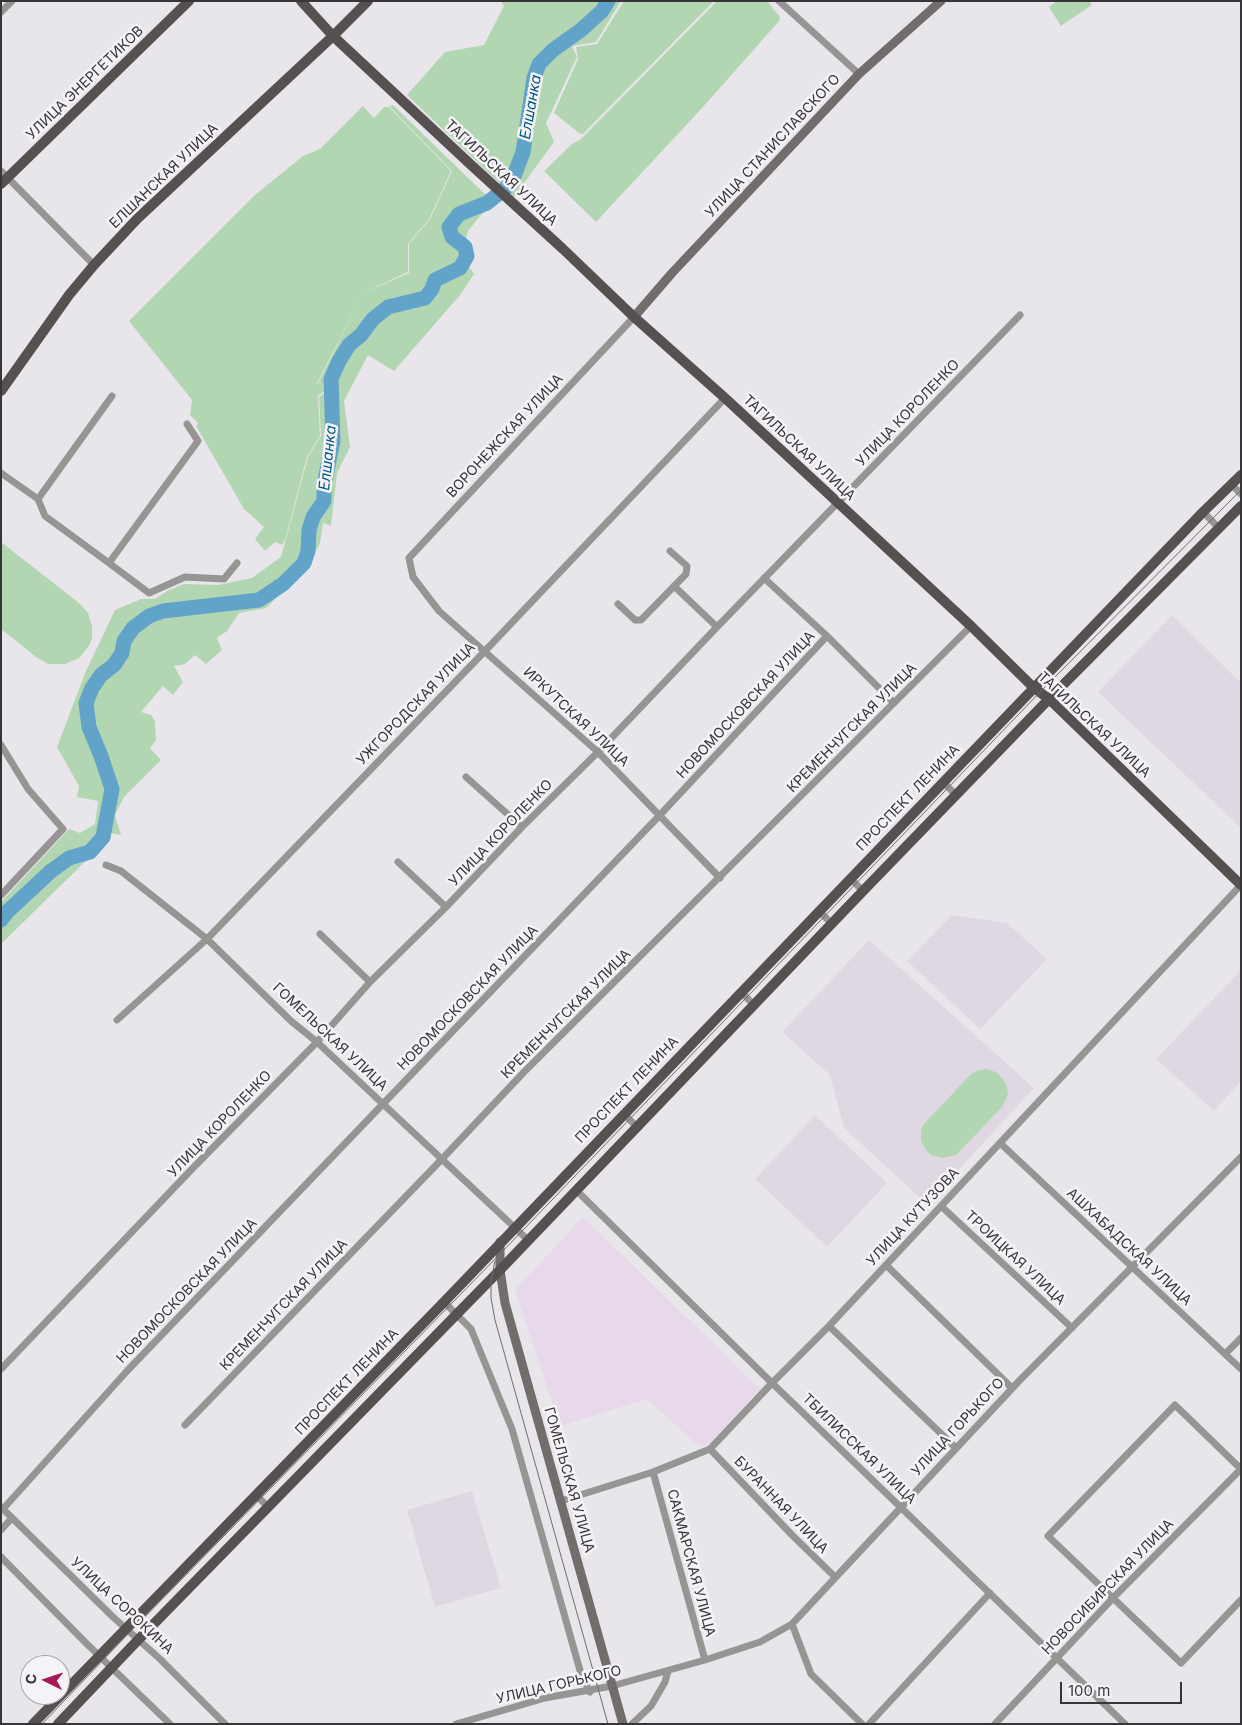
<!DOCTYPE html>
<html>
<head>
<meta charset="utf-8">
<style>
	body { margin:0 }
	#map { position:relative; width:1242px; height:1725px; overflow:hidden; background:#e9e6eb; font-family:Inter,sans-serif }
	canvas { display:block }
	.frame { position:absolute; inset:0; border:2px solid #373537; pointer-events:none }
	.north { position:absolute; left:20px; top:1655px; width:50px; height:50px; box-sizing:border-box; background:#f6f3f8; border:1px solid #aaa7ab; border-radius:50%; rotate:274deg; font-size:14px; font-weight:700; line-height:20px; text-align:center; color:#373537 }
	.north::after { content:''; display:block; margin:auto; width:18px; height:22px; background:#a71859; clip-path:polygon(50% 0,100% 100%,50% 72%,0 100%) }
	.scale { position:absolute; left:1060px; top:1682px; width:122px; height:22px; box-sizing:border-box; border:2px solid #373537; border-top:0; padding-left:6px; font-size:15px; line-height:18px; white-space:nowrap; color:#373537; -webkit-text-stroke:4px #f6f3f8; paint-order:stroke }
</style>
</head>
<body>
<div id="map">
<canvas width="1242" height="1725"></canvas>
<div class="frame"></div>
<div class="north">С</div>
<div class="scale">100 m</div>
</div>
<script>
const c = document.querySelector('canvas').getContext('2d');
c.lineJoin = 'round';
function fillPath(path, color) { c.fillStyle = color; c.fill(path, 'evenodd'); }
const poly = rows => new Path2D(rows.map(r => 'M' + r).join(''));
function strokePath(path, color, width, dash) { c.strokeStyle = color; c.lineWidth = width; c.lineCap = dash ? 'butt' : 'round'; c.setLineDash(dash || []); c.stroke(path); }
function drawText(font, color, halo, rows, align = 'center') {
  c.font = font + ' Inter,sans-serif'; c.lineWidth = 5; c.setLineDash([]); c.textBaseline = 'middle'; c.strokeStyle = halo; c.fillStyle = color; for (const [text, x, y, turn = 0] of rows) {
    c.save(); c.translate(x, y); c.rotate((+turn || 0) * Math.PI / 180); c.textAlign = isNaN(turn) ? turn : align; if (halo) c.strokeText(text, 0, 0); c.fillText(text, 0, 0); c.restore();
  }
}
fillPath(poly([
	[583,1217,760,1389,707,1446,696,1444,647,1399,560,1426,515,1290]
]), '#e7d8ea');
fillPath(poly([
	[1172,615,1241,683,1241,828,1098,692],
	[952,915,1007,923,1047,959,980,1029,907,961],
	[869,940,1034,1088,927,1204,844,1128,830,1075,782,1032],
	[1241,970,1241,1081,1214,1111,1156,1059],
	[815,1115,887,1183,827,1247,755,1179],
	[472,1491,501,1588,435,1607,407,1510]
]), '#dfd8e3');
fillPath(poly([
	[501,1,621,1,596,42,572,46,577,57,546,123,554,142,514,197,407,95,445,52,484,45,504,6],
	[624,1,714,1,583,134,579,133,554,113,578,59,576,47,597,44],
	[717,1,767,1,780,17,779,19,780,20,703,107,596,222,544,171,572,144,581,139],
	[1057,1,1089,1,1092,5,1061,26,1049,7],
	[393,105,494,203,480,216,468,231,461,255,474,274,460,295,394,371,368,355,344,401,350,447,337,473,331,526,323,523,320,543,306,570,266,608,239,613,227,631,217,638,222,650,206,664,195,655,185,664,174,666,183,682,173,695,163,686,141,712,151,715,155,721,156,740,150,748,161,760,124,797,115,815,121,835,104,832,97,839,98,849,1,944,1,902,69,829,80,833,95,824,98,801,77,797,79,786,57,747,86,671,115,610,141,599,155,599,167,591,184,584,218,585,252,578,281,557,308,457,321,436,319,397,332,387,318,383,363,293,409,273,409,244,430,219,452,171,389,106],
	[363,106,374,118,384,107,389,107,451,171,429,219,408,244,408,272,363,293,317,383,330,387,318,396,320,436,307,457,285,540,282,545,275,542,265,551,255,539,264,527,244,509,196,426,198,423,190,415,192,400,129,321,255,195,303,156,320,149],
	[1,542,79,603,88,613,92,626,92,638,89,646,79,658,65,664,48,664,36,657,1,629],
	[987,1069,998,1073,1006,1084,1008,1094,1003,1106,956,1155,943,1158,931,1155,926,1150,921,1141,921,1130,924,1124,971,1074,980,1070]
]), '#b3d6b2');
strokePath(poly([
	[1,920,7,912,51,871,69,858,90,852,103,837,112,789,101,756,89,727,86,703,92,688,101,675,114,665,122,653,124,641,133,628,149,616,163,611,259,600,283,584,304,563,308,551,309,530,313,517,324,501,324,485,333,441,331,379,339,361,349,345,361,335,373,319,388,307,425,298,432,289,435,280,460,268,467,256,465,247,452,237,449,227,459,214,487,203,507,187,514,176,523,152,534,78,539,64,553,50,581,30,602,11,608,1]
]), '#62a3ca', 15);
strokePath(poly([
	[779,1,859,74],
	[1,12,12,1],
	[1,171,94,265],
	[634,317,409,558,413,577,439,611,598,752,720,878],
	[1,473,38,499,45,516,109,563,198,441,187,424],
	[1231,484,1241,494],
	[38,499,112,396],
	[1203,512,1219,528],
	[109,563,149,593,185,577,224,579,237,563],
	[764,578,827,636,894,703],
	[674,586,717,627],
	[618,604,635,620,641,620,686,574,687,566,670,551],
	[1,745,28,789,63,829,1,895],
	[466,777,522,827],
	[943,782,956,795],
	[398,862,446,907],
	[106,865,121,871,207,939,291,1021,317,1042,528,1240],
	[850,878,863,891],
	[819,911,832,924],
	[320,934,370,982],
	[741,992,755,1006],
	[117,1020,207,939,485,651,725,398],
	[624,1114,638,1128],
	[1000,1143,1241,1369],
	[577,1191,772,1383,1125,1724],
	[941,1206,1072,1328],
	[886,1265,1012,1388],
	[444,1302,471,1329,512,1429,581,1674,590,1692],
	[829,1326,956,1448],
	[1225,1354,1241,1338],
	[1,1369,191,1170,317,1042,370,982,446,907,522,827,598,752,717,627,1020,315],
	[185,1425,442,1159,524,1072,971,626],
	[710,1449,792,1535,835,1577],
	[1241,1469,1175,1405,1048,1536,1181,1663,1241,1600],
	[653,1472,705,1660],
	[256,1495,268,1507],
	[561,1501,653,1472,710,1449,772,1383,829,1326,1241,885],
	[1,1507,113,1617,160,1659,225,1724],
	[3,1509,127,1371,659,816,827,636],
	[1,1530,12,1518],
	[1,1557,87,1644,170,1724],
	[792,1624,811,1674,862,1724],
	[456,1724,545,1698,612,1686,705,1660,760,1642,792,1624,1020,1380,1241,1157],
	[632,1724,651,1706,665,1682,668,1671],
	[869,1724,990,1593],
	[995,1724,1113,1598,1241,1469]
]), '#979594', 7);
strokePath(poly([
	[634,317,672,273,859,74,941,1],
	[500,1242,500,1270,505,1303,623,1724]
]), '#716d6c', 9);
strokePath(poly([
	[301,1,333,36,469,163,563,249,634,317,725,398,971,626,1034,688,1049,699,1241,885],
	[1,184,189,1],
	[1,391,69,295,94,265,137,219,333,36,368,1],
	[33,1724,444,1302,1203,512,1241,475],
	[58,1724,138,1640,500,1270,863,891,1049,699,1241,506]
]), '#565150', 10);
strokePath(poly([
	[495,1261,491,1280,491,1298,495,1320,608,1724],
	[42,1724,130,1632,500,1254,1042,690,1241,490]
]), '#6e6c6f', 1);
drawText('14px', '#373537', '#f6f3f8', [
	["УЛИЦА ЭНЕРГЕТИКОВ",85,83,-44],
	["УЛИЦА СТАНИСЛАВСКОГО",773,146,-47],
	["ТАГИЛЬСКАЯ УЛИЦА",501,173,43],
	["ЕЛШАНСКАЯ УЛИЦА",164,176,-44],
	["УЛИЦА КОРОЛЕНКО",908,413,-46],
	["ВОРОНЕЖСКАЯ УЛИЦА",505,436,-47],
	["ТАГИЛЬСКАЯ УЛИЦА",799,448,43],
	["УЖГОРОДСКАЯ УЛИЦА",416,704,-46],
	["НОВОМОСКОВСКАЯ УЛИЦА",746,705,-47],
	["ИРКУТСКАЯ УЛИЦА",576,717,43],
	["ТАГИЛЬСКАЯ УЛИЦА",1094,725,43],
	["КРЕМЕНЧУГСКАЯ УЛИЦА",852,728,-45],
	["ПРОСПЕКТ ЛЕНИНА",908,798,-46],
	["УЛИЦА КОРОЛЕНКО",501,833,-46],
	["НОВОМОСКОВСКАЯ УЛИЦА",468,998,-46],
	["КРЕМЕНЧУГСКАЯ УЛИЦА",566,1014,-45],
	["ГОМЕЛЬСКАЯ УЛИЦА",330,1037,43],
	["ПРОСПЕКТ ЛЕНИНА",627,1090,-46],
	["УЛИЦА КОРОЛЕНКО",220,1124,-46],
	["УЛИЦА КУТУЗОВА",913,1217,-47],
	["АШХАБАДСКАЯ УЛИЦА",1129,1247,43],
	["ТРОИЦКАЯ УЛИЦА",1015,1258,43],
	["НОВОМОСКОВСКАЯ УЛИЦА",187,1291,-46],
	["КРЕМЕНЧУГСКАЯ УЛИЦА",284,1305,-46],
	["ПРОСПЕКТ ЛЕНИНА",347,1382,-46],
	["УЛИЦА ГОРЬКОГО",958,1427,-47],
	["ТБИЛИССКАЯ УЛИЦА",859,1449,44],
	["ГОМЕЛЬСКАЯ УЛИЦА",569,1480,74],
	["БУРАННАЯ УЛИЦА",781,1505,46],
	["САКМАРСКАЯ УЛИЦА",691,1563,75],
	["НОВОСИБИРСКАЯ УЛИЦА",1108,1587,-46],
	["УЛИЦА СОРОКИНА",122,1606,43],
	["УЛИЦА ГОРЬКОГО",559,1685,-13]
]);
drawText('italic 15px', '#00597f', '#f6f3f8', [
	["Елшанка",531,107,-80],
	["Елшанка",328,458,-84]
]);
</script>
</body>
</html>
